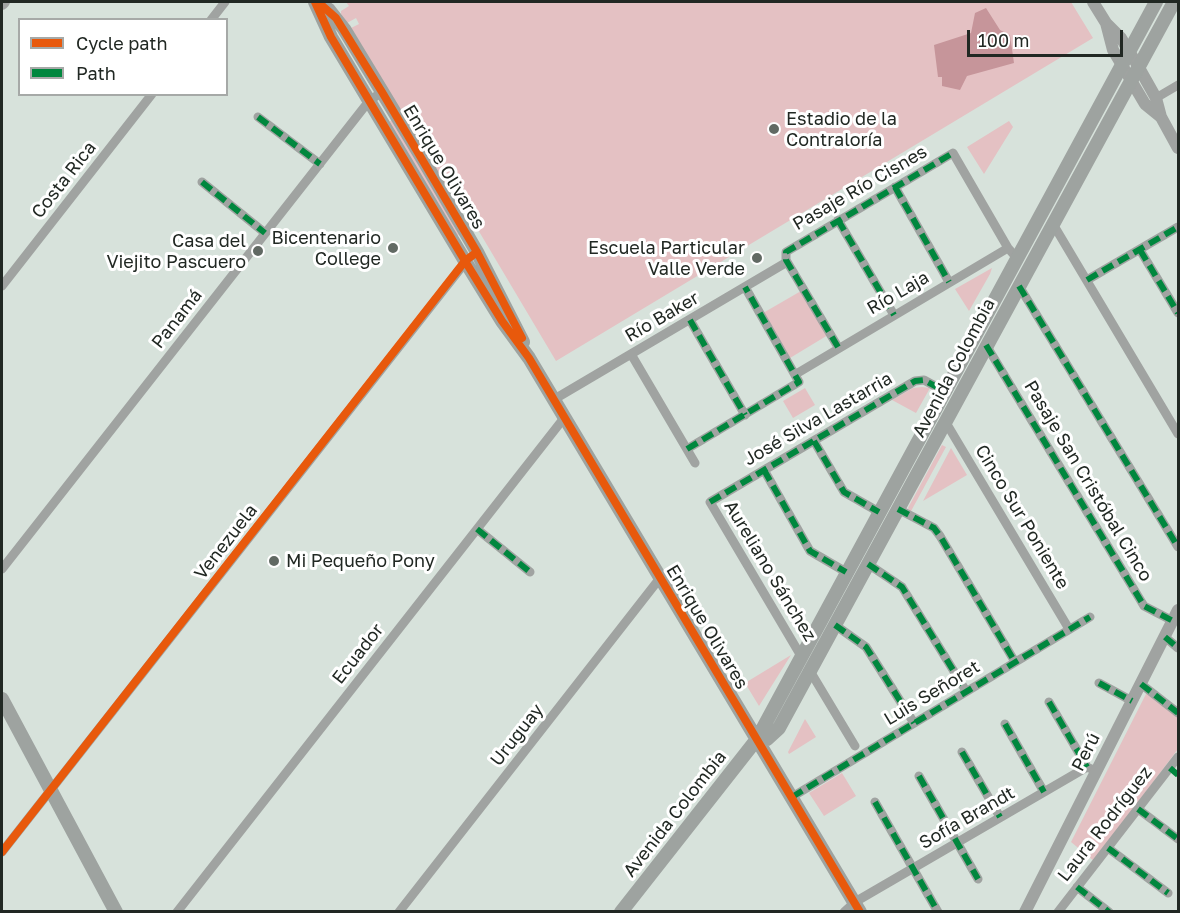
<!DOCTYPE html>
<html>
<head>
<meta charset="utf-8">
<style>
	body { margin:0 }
	#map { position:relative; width:1180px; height:913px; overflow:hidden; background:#d7e2db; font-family:"Golos Text",sans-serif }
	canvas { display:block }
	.frame { position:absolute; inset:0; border:3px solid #212823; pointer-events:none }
	.legend { position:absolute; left:18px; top:18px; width:210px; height:78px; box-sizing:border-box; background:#fff; border:2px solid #a6a9a7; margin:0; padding:8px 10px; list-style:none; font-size:18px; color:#212823 }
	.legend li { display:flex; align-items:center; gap:12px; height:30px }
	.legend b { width:30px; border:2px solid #a6a9a7 }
	.scale { position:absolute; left:967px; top:30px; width:156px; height:27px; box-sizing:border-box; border:3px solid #212823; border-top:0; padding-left:8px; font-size:18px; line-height:21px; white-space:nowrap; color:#212823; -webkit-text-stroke:4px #fff; paint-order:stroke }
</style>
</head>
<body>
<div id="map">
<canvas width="1180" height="913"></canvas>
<div class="frame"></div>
<ul class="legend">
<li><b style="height:8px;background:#e8590c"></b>Cycle path</li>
<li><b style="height:8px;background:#00873e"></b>Path</li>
</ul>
<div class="scale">100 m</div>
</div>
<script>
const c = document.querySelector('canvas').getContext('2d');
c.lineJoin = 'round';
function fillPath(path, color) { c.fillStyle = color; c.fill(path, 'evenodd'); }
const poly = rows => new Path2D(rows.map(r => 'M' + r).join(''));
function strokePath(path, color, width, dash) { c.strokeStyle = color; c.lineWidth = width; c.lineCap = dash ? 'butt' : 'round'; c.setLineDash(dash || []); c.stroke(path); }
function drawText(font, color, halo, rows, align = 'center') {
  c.font = font + ' "Golos Text",sans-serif'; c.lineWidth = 6; c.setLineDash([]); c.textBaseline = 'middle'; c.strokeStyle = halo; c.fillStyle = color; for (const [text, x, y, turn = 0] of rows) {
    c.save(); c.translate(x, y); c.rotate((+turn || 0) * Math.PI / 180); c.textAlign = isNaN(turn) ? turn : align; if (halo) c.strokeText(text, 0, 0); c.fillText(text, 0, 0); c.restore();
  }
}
fillPath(poly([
	[346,2,1071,2,1093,38,556,361,452,186,446,187,402,115,409,110,406,106,400,110,351,28,359,24,356,18,347,23,341,14,341,11,349,6],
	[393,120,459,235,457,236,388,122],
	[1009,121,1013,127,984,174,967,147],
	[992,268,990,274,969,311,955,289],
	[801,291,828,335,790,358,763,313],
	[922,387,930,388,916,413,892,400,913,388],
	[805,388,815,405,793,418,783,401],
	[942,445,946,447,910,513,908,508],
	[951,448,967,475,923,501],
	[791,655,759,706,745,683],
	[1147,692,1178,716,1178,749,1094,861,1071,842],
	[805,719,816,737,789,754,788,752],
	[842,773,856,796,824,816,809,793]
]), '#e4c1c3');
fillPath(poly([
	[986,8,1000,30,1010,35,1014,63,967,76,960,90,942,86,942,77,938,77,934,45,971,33,975,13]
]), '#c6959a');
strokePath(poly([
	[211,20,225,2],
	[1156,98,1178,85],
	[258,117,320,164],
	[202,182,265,233],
	[895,187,949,282],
	[838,220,894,315],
	[1053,224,1178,434],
	[1140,250,1178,313],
	[1087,280,1178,227],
	[2,286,152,94],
	[1019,286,1178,547],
	[690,320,745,415],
	[986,345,1144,606,1173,621],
	[838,347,786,260,786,252,953,153,1008,248,1016,257],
	[631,354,695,463],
	[796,374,1008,248],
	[553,400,787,262],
	[945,421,1069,629],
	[814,441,844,492,879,512],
	[687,449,799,382,745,287],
	[764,470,810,551,846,572],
	[898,509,934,528,940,536,1015,662],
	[477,529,530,572],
	[868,564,902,587,966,691],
	[2,569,369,101,382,92],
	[835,625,866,647,914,723],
	[1165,637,1178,648],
	[801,656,710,502,915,381,924,380,944,391],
	[810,671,855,746],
	[1099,683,1132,701],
	[1141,684,1178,713],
	[1049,702,1087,767],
	[1005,724,1044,792],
	[962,752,1000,817],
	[919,776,978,879],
	[792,797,1090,617],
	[875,802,938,912],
	[1138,809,1178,839],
	[1108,848,1168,893],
	[2,852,468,259],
	[1077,887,1109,912],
	[177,912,564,418],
	[399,912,660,578],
	[844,912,855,902,1087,767,1096,771],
	[1058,912,1178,757]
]), '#a0a3a1', 9);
strokePath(poly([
	[1093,2,1106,23,1113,50,1145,104,1161,117],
	[2,4,4,2],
	[1106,23,1121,38,1138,66,1156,98,1161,117,1178,148],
	[1025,912,1178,610]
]), '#a0a3a1', 12);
strokePath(poly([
	[315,2,331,37,465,261,502,321,529,358,860,912],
	[318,2,329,10,344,29,424,161,477,252,523,342],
	[2,699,116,912],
	[757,739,767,739,779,728,1174,2],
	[621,912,757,739,1156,2]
]), '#9ea3a0', 14);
strokePath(poly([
	[258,117,320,164],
	[202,182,265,233],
	[895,187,949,282],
	[838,220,894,315],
	[1140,250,1178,313],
	[1087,280,1178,227],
	[1019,286,1178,547],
	[690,320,745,415],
	[986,345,1144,606,1173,621],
	[838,347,786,260,786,252,953,153],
	[814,441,844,492,879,512],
	[687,449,799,382,745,287],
	[764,470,810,551,846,572],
	[710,502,915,381,924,380,944,391],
	[898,509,934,528,940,536,1015,662],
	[477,529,530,572],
	[868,564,902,587,966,691],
	[835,625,866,647,914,723],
	[1165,637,1178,648],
	[1099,683,1132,701],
	[1141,684,1178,713],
	[1049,702,1087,767],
	[1005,724,1044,792],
	[962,752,1000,817],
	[1170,768,1178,775],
	[919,776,978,879],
	[792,797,1090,617],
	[875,802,938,912],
	[1138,809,1178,839],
	[1108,848,1168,893],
	[1077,887,1109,912]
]), '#00873e', 6, [12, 6]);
strokePath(poly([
	[315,2,331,37,465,261,502,321,529,358,860,912],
	[318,2,336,18,382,92,477,252,522,338],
	[2,852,465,261,477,252]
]), '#e8590c', 8);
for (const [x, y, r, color] of [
	[774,129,6,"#616963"],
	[393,248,6,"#616963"],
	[258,251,6,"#616963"],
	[757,258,6,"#616963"],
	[274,561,6,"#616963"]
]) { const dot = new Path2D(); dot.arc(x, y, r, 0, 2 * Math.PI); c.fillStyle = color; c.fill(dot); strokePath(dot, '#fff', 2); }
drawText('18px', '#212823', '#fff', [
	["Estadio de la",786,119,"left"],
	["Contraloría",786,140,"left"],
	["Bicentenario",381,238],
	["College",381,259],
	["Casa del",246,241],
	["Viejito Pascuero",246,262],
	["Escuela Particular",745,248],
	["Valle Verde",745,269],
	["Mi Pequeño Pony",286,561,"left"]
], 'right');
drawText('18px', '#212823', '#fff', [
	["Enrique Olivares",444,167,59],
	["Costa Rica",64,180,-52],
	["Pasaje Río Cisnes",860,188,-30],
	["Río Laja",898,293,-30],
	["Río Baker",662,317,-30],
	["Panamá",177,319,-52],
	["Avenida Colombia",954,368,-62],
	["José Silva Lastarria",818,419,-30],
	["Pasaje San Cristóbal Cinco",1088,481,59],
	["Cinco Sur Poniente",1022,517,59],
	["Venezuela",226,542,-52],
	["Aureliano Sánchez",770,571,59],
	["Enrique Olivares",707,627,59],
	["Ecuador",358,654,-52],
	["Luis Señoret",932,693,-31],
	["Uruguay",517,735,-52],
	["Perú",1086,752,-63],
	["Avenida Colombia",675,814,-52],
	["Sofía Brandt",967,818,-30],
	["Laura Rodríguez",1105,824,-52]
]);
</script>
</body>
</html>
